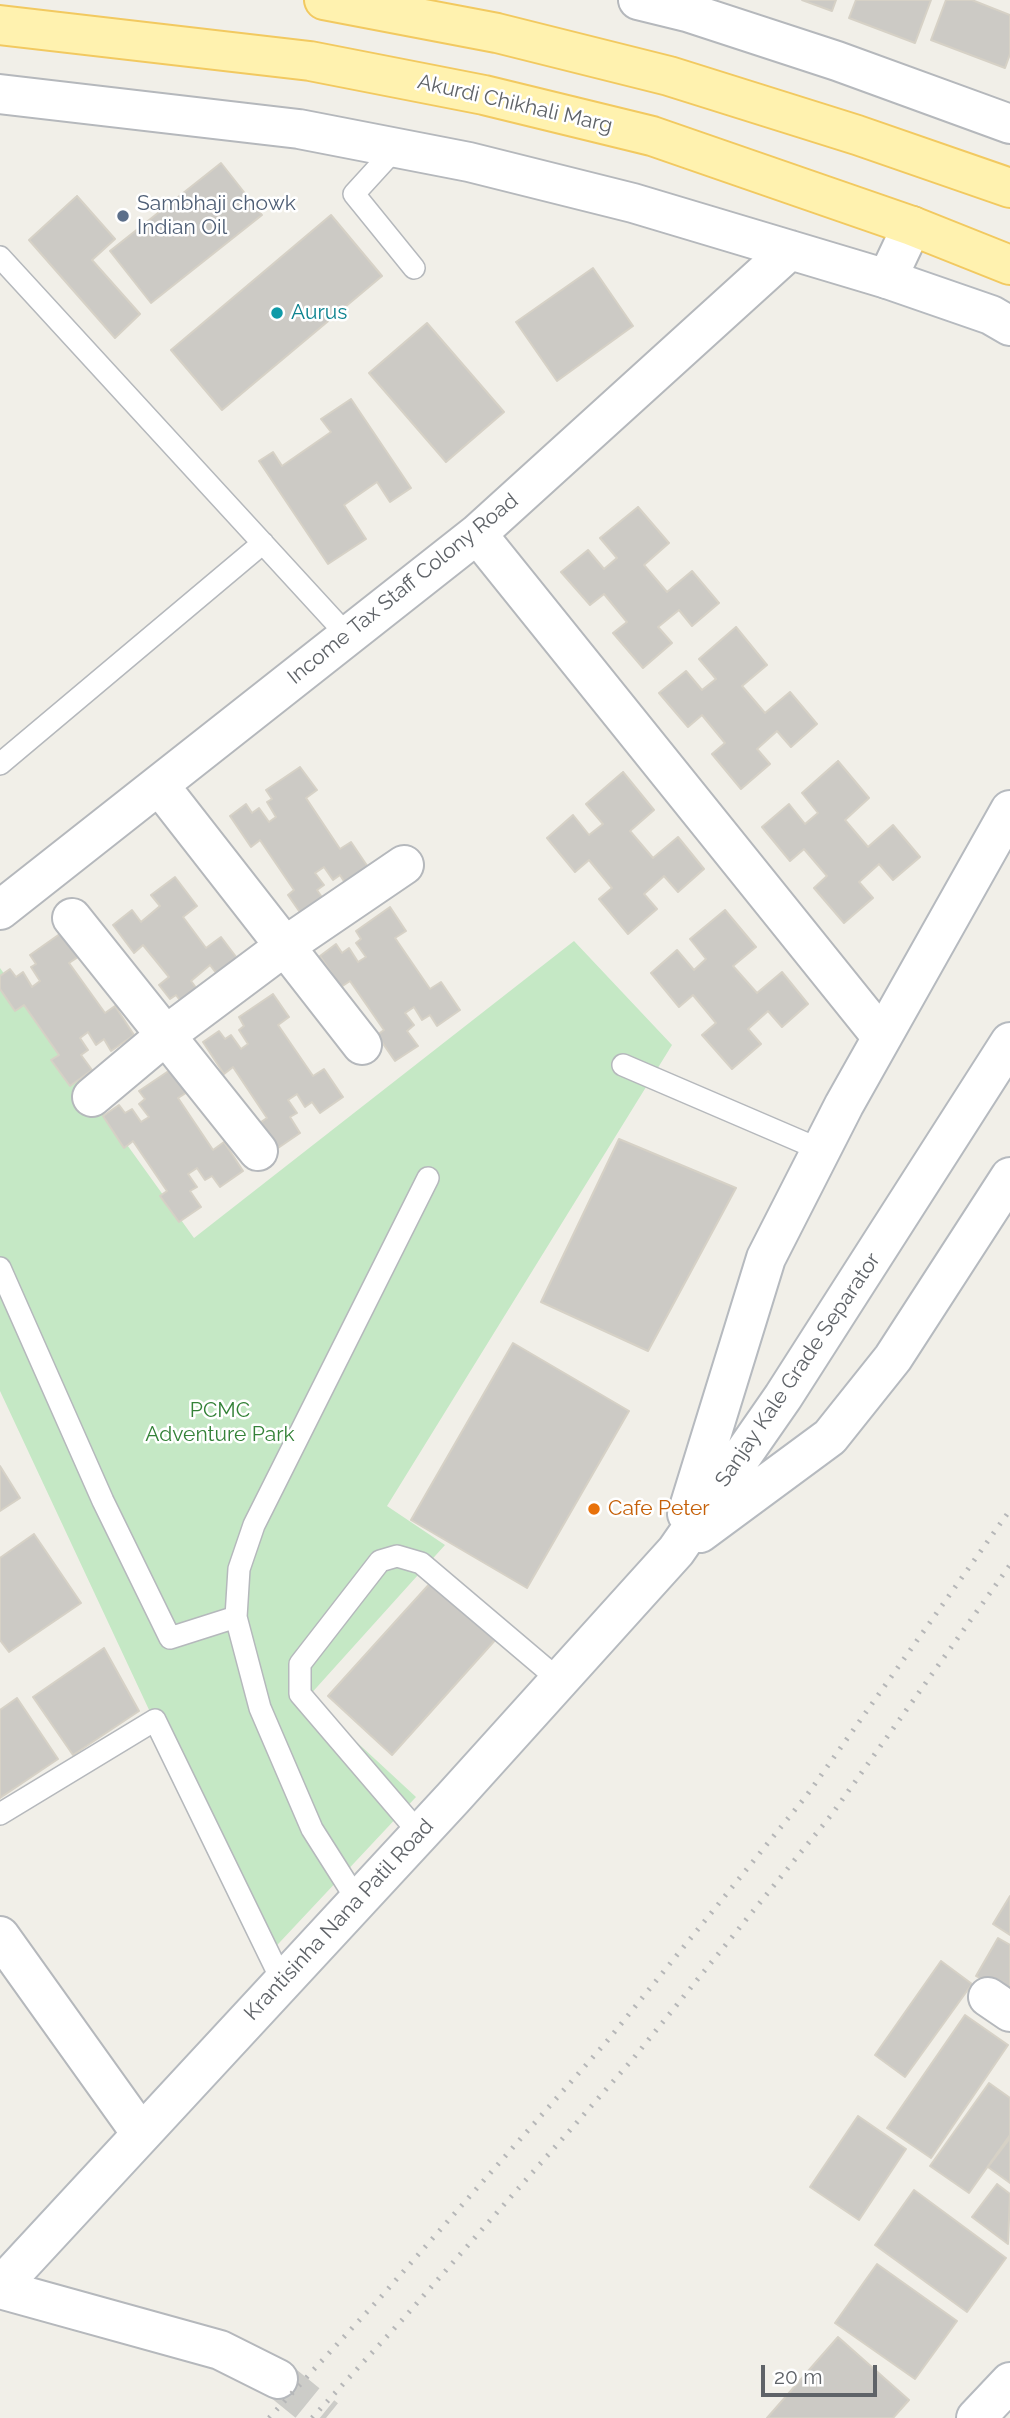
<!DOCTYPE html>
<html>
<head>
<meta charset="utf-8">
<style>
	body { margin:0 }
	#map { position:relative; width:1010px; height:2418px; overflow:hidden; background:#f1efe8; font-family:Raleway,sans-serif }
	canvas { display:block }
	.scale { position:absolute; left:761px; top:2365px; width:116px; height:32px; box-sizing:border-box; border:4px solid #5f6368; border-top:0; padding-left:9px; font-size:21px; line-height:24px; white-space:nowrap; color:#5f6368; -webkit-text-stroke:5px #fff; paint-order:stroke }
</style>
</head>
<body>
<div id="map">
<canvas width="1010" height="2418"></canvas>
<div class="scale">20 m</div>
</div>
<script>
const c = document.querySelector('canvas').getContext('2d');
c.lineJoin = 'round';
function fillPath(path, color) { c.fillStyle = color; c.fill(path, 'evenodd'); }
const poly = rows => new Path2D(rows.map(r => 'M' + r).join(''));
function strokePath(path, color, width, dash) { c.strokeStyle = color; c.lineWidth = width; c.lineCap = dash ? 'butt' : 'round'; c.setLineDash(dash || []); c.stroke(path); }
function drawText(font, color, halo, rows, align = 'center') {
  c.font = font + ' Raleway,sans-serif'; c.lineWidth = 5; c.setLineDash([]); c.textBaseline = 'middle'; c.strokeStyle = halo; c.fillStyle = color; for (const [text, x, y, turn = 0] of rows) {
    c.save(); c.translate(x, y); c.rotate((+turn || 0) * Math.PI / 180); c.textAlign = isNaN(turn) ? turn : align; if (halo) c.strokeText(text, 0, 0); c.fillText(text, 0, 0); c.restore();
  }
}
fillPath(poly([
	[574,941,672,1045,387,1506,445,1545,308,1697,416,1797,265,1958,0,1391,0,968,194,1238]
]), '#c5e8c5');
const building = poly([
	[802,0,836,0,832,11,802,0],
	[856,0,931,0,915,43,849,18,856,0],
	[946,0,972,0,1010,15,1010,54,1005,68,931,40,946,0],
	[221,163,262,215,151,303,110,251,221,163],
	[77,196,115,239,92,260,140,314,115,338,29,240,77,196],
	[331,215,382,276,222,410,171,350,331,215],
	[593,268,633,326,557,381,516,322,593,268],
	[427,323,504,412,446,462,369,373,427,323],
	[351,399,411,488,390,502,377,482,344,505,366,539,328,564,259,461,273,452,282,466,331,432,321,419,351,399],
	[638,507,669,543,644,565,667,592,692,571,719,603,692,626,679,610,658,627,672,643,643,668,613,633,627,622,604,594,590,605,561,572,588,550,604,569,617,558,600,538,638,507],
	[736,627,767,665,742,686,765,713,790,692,817,724,791,747,777,731,757,749,770,764,741,789,712,754,725,743,702,715,688,727,659,693,686,671,702,690,716,679,699,659,736,627],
	[838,761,869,798,845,820,868,847,893,825,920,857,893,880,879,864,859,882,873,898,844,923,814,888,827,876,804,849,790,861,762,827,789,804,805,824,818,813,802,793,838,761],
	[300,767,317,790,306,798,340,849,351,842,370,870,347,886,340,875,333,880,324,867,315,873,324,885,317,890,328,906,306,921,288,895,294,890,260,840,251,847,230,816,246,804,252,813,259,808,269,822,276,817,267,802,272,799,266,790,300,767],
	[623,772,654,810,630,831,653,858,678,837,704,869,678,892,664,876,644,894,657,909,628,934,599,899,612,888,589,860,575,872,547,838,573,815,589,835,603,824,586,804,623,772],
	[175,877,197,906,183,917,206,948,221,937,243,966,223,982,210,965,191,981,203,997,187,1010,176,995,170,999,159,985,169,977,143,945,134,953,113,925,132,910,141,922,160,906,151,895,175,877],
	[390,907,406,931,395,938,430,989,441,982,460,1010,437,1026,430,1015,422,1020,414,1007,405,1013,414,1025,407,1031,418,1046,395,1061,377,1035,384,1030,350,981,341,987,320,956,336,944,342,953,349,948,358,962,366,957,356,943,361,939,356,931,390,907],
	[725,910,756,947,733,966,757,993,782,972,808,1004,782,1027,768,1011,748,1029,761,1044,732,1069,702,1035,716,1023,693,995,679,1007,651,973,677,950,694,970,706,959,690,939,725,910],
	[64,931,81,955,69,963,105,1013,115,1006,134,1035,111,1051,104,1039,96,1045,88,1032,80,1038,88,1050,81,1055,92,1070,70,1086,51,1060,59,1055,24,1005,15,1011,0,989,0,976,10,969,16,977,23,972,32,987,40,981,31,967,36,964,30,955,64,931],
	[273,994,289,1017,278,1025,313,1076,324,1069,343,1097,320,1113,312,1102,305,1107,297,1094,288,1100,297,1113,290,1117,300,1133,278,1148,261,1122,267,1118,233,1067,224,1074,203,1042,219,1031,225,1039,231,1035,241,1049,248,1044,239,1030,244,1026,239,1017,273,994],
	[173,1068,189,1091,178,1098,213,1150,224,1142,243,1171,220,1187,212,1176,205,1180,197,1168,188,1174,197,1187,190,1191,201,1207,179,1222,160,1196,167,1191,133,1141,124,1148,103,1116,119,1105,125,1113,132,1109,141,1122,149,1117,139,1104,145,1099,139,1091,173,1068],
	[619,1139,736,1188,648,1351,541,1302,619,1139],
	[513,1343,629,1411,527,1588,411,1520,513,1343],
	[0,1466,20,1498,0,1511,0,1466],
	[34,1534,81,1603,9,1652,0,1640,0,1558,34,1534],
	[433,1580,497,1638,392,1755,328,1696,433,1580],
	[104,1648,139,1711,73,1755,33,1697,104,1648],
	[17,1698,58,1759,0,1798,0,1710,17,1698],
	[1010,1896,1010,1935,993,1924,1010,1896],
	[998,1938,1010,1945,1010,1996,976,1976,998,1938],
	[941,1961,972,1984,905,2077,875,2055,941,1961],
	[965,2015,1008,2045,931,2158,887,2128,965,2015],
	[989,2083,1010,2098,1010,2135,969,2193,930,2166,989,2083],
	[858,2116,906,2149,859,2220,810,2187,858,2116],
	[1010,2138,1010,2183,988,2167,1010,2138],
	[997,2184,1010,2194,1008,2244,972,2217,997,2184],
	[914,2190,1006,2258,967,2312,875,2245,914,2190],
	[877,2264,957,2321,915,2379,835,2323,877,2264],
	[838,2337,909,2400,893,2418,767,2418,838,2337]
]);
fillPath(building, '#cccac5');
strokePath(building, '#d6d1c6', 2);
strokePath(poly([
	[278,2379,326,2418]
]), '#ccccc8', 38, [38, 19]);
const service = poly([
	[396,148,354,194,414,268],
	[0,257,348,636],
	[0,764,263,543],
	[623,1065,821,1150],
	[0,1268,103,1501,170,1638,236,1617],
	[0,1814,155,1720,282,1981],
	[420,1834,300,1694,300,1664,380,1561,397,1556,421,1563,559,1680],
	[357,1900,312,1829,260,1708,236,1617,239,1569,254,1525,428,1178]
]);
const minor = poly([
	[638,0,687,12,837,61,1010,124],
	[0,94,299,129,469,162,633,203,887,279,912,226],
	[477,534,881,1036],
	[159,785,362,1045],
	[0,910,477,534,790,250],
	[72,918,258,1151],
	[92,1097,166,1035,285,946,404,865],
	[0,1936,140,2132],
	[988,1997,1010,2012]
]);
const tertiary = poly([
	[0,2289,220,2350,278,2379]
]);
const secondary = poly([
	[887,279,991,315,1010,326],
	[687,1514,766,1258,844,1105,1010,810],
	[700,1533,830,1437,893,1358,1010,1177],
	[0,2287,453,1798,676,1551,783,1397,1010,1042],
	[976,2418,1010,2382]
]);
const primary = poly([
	[324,0,497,33,669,76,857,135,1010,188],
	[0,25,310,61,484,95,652,136,912,226,1010,265]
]);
strokePath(service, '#b5b8bc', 24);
strokePath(minor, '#b5b8bc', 42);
strokePath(tertiary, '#b5b8bc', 42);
strokePath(secondary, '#b6babf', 42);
strokePath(primary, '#f2c960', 42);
strokePath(service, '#fff', 21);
strokePath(minor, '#fff', 38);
strokePath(tertiary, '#fff', 38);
strokePath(secondary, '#fff', 38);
strokePath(primary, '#fff2af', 38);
strokePath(poly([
	[269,2418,379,2299,608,2040,807,1795,1010,1510],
	[312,2418,402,2320,632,2060,832,1814,1010,1565]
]), '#b6b7b8', 5, [2, 9]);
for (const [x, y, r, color] of [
	[123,216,7,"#5c6f8a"],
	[277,313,7,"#0f9aa8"],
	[594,1509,7,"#e8710a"]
]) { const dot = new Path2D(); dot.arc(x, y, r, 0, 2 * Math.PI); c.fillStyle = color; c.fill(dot); strokePath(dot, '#fff', 2.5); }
drawText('21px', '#5f6368', '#fff', [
	["Akurdi Chikhali Marg",515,104,13],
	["Income Tax Staff Colony Road",403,589,-39],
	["Sanjay Kale Grade Separator",798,1370,-56],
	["Krantisinha Nana Patil Road",339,1920,-47]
]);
drawText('21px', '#4e5e75', '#fff', [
	["Sambhaji chowk",137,204],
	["Indian Oil",137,228]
], 'left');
drawText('21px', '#0d838f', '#fff', [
	["Aurus",291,313]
], 'left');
drawText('21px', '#348238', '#fff', [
	["PCMC",220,1411],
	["Adventure Park",220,1435]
]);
drawText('21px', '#c56008', '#fff', [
	["Cafe Peter",608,1509]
], 'left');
</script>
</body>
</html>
